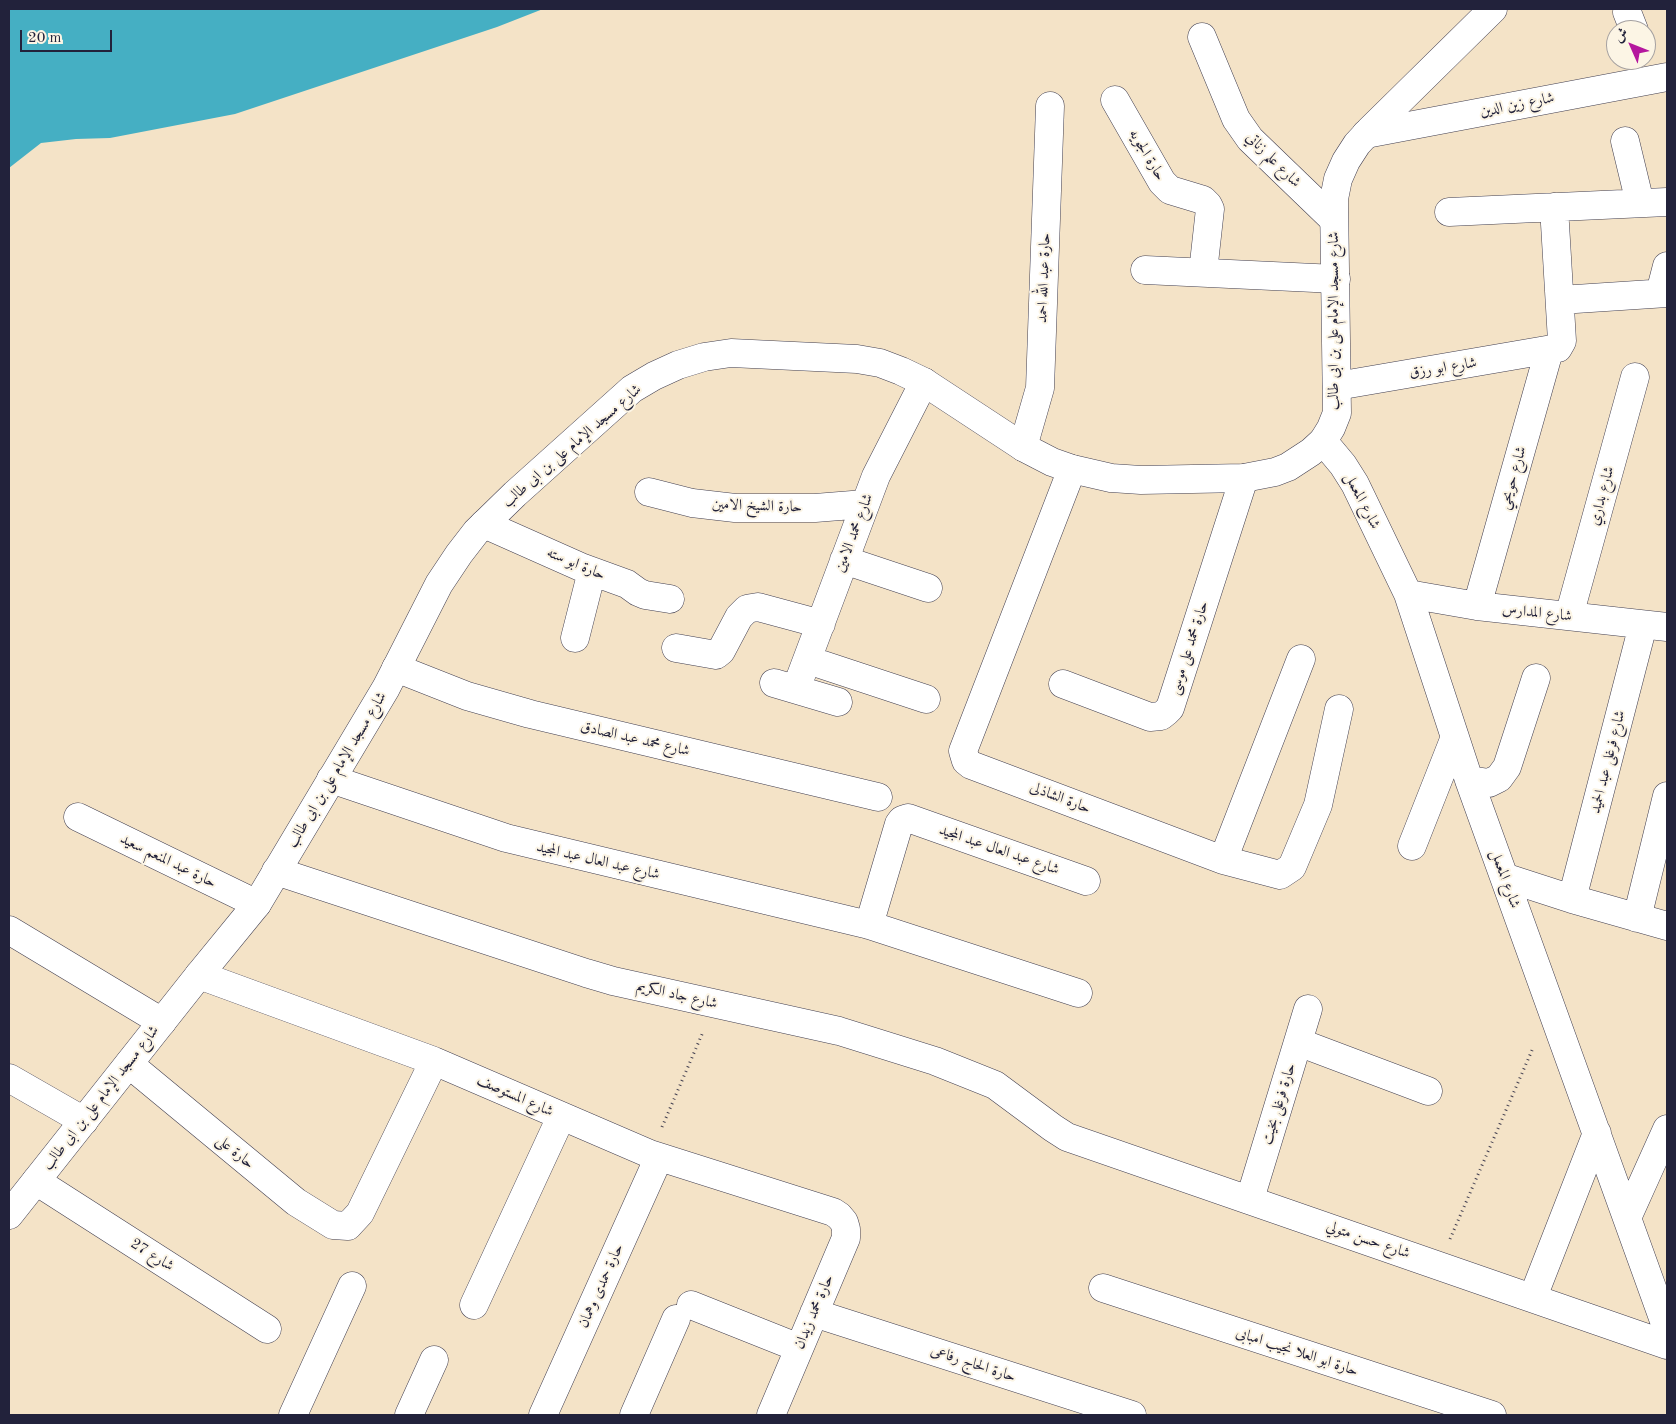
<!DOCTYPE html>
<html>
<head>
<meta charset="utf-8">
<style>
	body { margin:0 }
	#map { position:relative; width:1676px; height:1424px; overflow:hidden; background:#f4e3c7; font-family:"Old Standard TT",Amiri,serif }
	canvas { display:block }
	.frame { position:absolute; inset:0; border:10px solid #22223b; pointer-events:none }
	.north { position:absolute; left:1606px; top:20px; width:50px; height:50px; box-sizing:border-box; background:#fcf5e5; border:1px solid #a5a1a1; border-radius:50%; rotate:314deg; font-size:14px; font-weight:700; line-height:20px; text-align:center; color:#22223b }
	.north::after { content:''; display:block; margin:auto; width:18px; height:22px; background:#b5179e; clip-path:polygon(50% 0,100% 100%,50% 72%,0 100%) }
	.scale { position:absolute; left:20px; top:30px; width:92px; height:22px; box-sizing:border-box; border:2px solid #22223b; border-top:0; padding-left:6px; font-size:15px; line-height:18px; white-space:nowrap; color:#22223b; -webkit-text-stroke:4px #fcf5e5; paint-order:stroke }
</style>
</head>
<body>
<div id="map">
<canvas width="1676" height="1424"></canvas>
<div class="frame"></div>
<div class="north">ش</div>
<div class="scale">20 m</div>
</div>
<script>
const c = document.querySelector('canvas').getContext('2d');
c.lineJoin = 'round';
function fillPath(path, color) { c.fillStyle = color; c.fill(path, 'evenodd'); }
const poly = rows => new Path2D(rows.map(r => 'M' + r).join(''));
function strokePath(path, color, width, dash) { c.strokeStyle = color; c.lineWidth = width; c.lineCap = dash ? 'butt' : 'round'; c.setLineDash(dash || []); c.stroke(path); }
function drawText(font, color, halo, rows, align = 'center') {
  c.font = font + ' "Old Standard TT",Amiri,serif'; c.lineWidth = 4; c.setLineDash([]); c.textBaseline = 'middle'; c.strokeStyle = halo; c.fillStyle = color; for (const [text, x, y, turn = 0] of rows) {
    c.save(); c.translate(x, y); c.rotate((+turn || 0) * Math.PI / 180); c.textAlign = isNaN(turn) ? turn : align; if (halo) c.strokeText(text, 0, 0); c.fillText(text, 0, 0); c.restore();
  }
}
fillPath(poly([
	[9,9,543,9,497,27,235,114,110,138,76,139,41,143,9,168]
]), '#45afc3');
const street = poly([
	[1627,12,1634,30],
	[1202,37,1236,119,1250,139,1333,219],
	[1115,100,1162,182,1170,190,1203,200,1208,205,1210,209,1203,272],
	[1366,134,1667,77],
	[1625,141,1640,203],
	[1449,212,1667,202],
	[1145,270,1336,279],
	[1660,293,1667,266],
	[1560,300,1667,293],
	[1337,386,1558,348,1562,341,1554,207],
	[1323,441,1343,465,1355,484,1408,594,1469,780,1667,1329],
	[1023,447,1040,388,1050,106],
	[1072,469,963,751,966,761,971,765,1223,860,1280,875,1292,867,1318,805,1339,709],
	[649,492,692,503,735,508,815,508,865,504],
	[484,524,583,568,627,584,638,592,645,595,670,599],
	[844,560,928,588],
	[1408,594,1477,606,1667,627],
	[1477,606,1549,351],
	[1569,616,1635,377],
	[575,638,592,571],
	[676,648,716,655,721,651,739,617,747,609,752,608,758,607,821,624],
	[808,660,926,699],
	[396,668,467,696,530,714,878,797],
	[774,683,838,702],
	[1063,684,1150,717,1161,716,1166,712,1170,708,1244,478],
	[796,689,876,476,924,382],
	[331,779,506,838,869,925,1078,993],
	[1469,780,1489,783,1499,778,1507,767,1536,678],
	[78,817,257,904],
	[1412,846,1455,737],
	[1223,860,1301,659],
	[276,871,586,973,613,981,839,1031,935,1061,995,1085,1053,1128,1067,1137,1667,1345],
	[1504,877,1572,899,1667,926],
	[1572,899,1643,625],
	[1637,918,1667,796],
	[869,925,899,824,902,820,908,818,1086,881],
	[9,930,162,1022],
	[199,975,434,1061,650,1154,833,1212,839,1216,844,1222,846,1229,846,1238,771,1415],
	[1298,1042,1428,1091],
	[129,1064,296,1202,333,1225,348,1226,360,1213,434,1061],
	[9,1078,84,1121],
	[36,1181,267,1329],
	[1250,1199,1308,1009],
	[1627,1218,1667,1129],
	[1103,1288,1492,1415],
	[1533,1297,1597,1133],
	[474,1305,561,1117],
	[691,1305,799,1348],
	[814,1313,1132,1415],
	[293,1415,352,1286],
	[409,1415,434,1360],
	[543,1415,659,1157],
	[634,1415,676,1319]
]);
const secondary = poly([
	[9,1215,199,975,257,904,386,688,439,584,459,554,476,532,515,494,632,389,654,376,678,365,704,357,731,353,857,359,880,363,901,371,924,382,1023,447,1052,462,1072,469,1111,478,1141,480,1244,478,1275,472,1288,467,1311,452,1323,441,1331,428,1337,413,1334,199,1338,179,1346,161,1357,144,1370,130,1493,9]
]);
strokePath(street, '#423f50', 29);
strokePath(secondary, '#423f50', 29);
strokePath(poly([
	[662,1127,703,1032],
	[1450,1239,1533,1048]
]), '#423f50', 3, [1, 4]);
strokePath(street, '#fff', 28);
strokePath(secondary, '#fff', 28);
drawText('15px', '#22223b', '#fcf5e5', [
	["شارع زين الدين",1517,105,-11],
	["حارة الجويه",1147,155,59],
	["شارع علم زناتي",1273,160,45],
	["حارة عبد الله احمد",1044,278,-88],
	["شارع مسجد الإمام على بن ابى طالب",1334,321,-90],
	["شارع ابو رزق",1443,368,-9],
	["شارع مسجد الإمام على بن ابى طالب",572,446,-41],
	["شارع حويحي",1513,478,-74],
	["شارع بداري",1602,496,-75],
	["شارع المعمل",1362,501,63],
	["حارة الشيخ الامين",757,506,2],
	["شارع محمد الامين",854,533,-69],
	["حارة ابو سته",576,564,23],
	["شارع المدارس",1537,613,6],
	["حارة محمد على موسى",1189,648,-72],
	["شارع محمد عبد الصادق",635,739,13],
	["شارع فرغلى عبد الحميد",1608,762,-76],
	["شارع مسجد الإمام على بن ابى طالب",337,770,-59],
	["حارة الشاذلى",1060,798,21],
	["شارع عبد العال عبد المجيد",999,850,19],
	["حارة عبد المنعم سعيد",168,861,26],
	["شارع عبد العال عبد المجيد",598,861,13],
	["شارع المعمل",1505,879,70],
	["شارع جاد الكريم",677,995,13],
	["شارع المستوصف",515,1096,24],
	["شارع مسجد الإمام على بن ابى طالب",101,1098,-52],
	["حارة فرغلى بخيت",1279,1104,-73],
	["حارة على",235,1152,39],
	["شارع حسن متولي",1368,1240,19],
	["شارع 27",152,1255,32],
	["حارة حمدى وهمان",601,1286,-66],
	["حارة محمد زيدان",814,1312,-67],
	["حارة ابو العلا نجيب امبابى",1297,1352,18],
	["حارة الحاج رفاعى",973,1364,18]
]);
</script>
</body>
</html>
